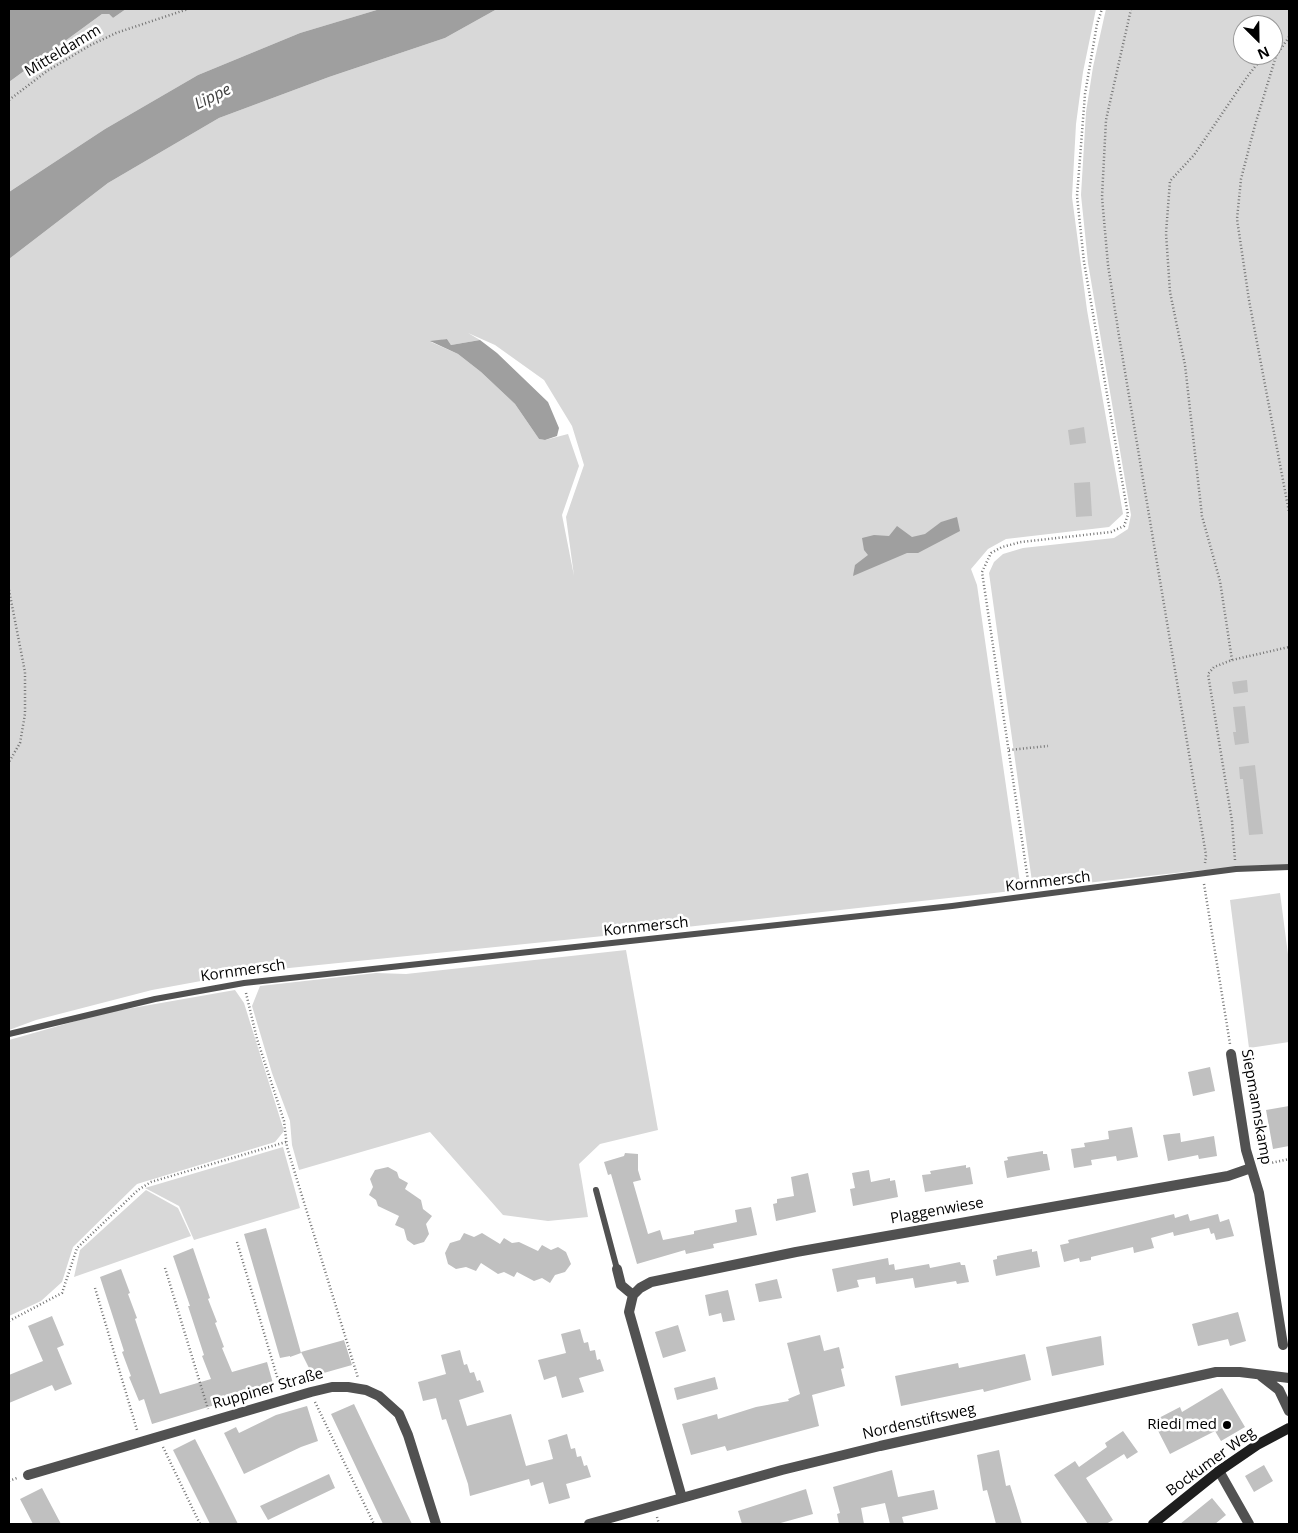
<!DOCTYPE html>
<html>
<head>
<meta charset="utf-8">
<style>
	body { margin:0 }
	#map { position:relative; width:1298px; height:1533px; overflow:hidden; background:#fff; font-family:"Open Sans",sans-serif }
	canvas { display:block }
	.frame { position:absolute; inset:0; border:10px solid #000; pointer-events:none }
	.north { position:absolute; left:1233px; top:15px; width:50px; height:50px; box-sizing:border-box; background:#fff; border:1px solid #999; border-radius:50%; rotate:157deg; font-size:14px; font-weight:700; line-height:20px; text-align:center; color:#000 }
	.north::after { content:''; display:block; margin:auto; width:18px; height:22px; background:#000; clip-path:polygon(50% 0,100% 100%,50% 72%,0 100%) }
</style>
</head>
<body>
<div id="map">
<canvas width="1298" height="1533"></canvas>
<div class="frame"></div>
<div class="north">N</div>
</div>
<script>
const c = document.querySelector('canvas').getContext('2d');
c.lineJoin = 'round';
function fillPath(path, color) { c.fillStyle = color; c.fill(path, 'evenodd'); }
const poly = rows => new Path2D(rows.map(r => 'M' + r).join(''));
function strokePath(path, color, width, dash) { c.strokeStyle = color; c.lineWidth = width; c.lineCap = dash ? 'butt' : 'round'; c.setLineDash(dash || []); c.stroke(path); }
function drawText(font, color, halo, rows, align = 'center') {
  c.font = font + ' "Open Sans",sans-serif'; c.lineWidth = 5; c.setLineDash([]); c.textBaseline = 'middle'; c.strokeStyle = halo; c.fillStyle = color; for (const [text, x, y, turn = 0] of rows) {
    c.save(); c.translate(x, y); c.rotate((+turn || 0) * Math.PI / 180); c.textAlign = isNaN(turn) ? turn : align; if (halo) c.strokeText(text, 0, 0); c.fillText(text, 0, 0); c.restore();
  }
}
fillPath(poly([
	[126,9,380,9,300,33,198,75,105,129,9,192,9,82,102,14,109,14,113,18],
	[497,9,1096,9,1083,72,1076,124,1072,197,1087,310,1123,514,1109,527,1006,539,988,549,971,569,977,585,1021,890,623,934,250,972,152,990,36,1020,9,1030,9,259,108,183,219,118,329,77,445,38],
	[468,333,495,345,544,380,572,426,584,465,566,517,574,576,562,515,579,466,568,434,545,440,539,439,515,404,481,372,458,354,431,342,447,339,451,345,480,340],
	[1106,9,1289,9,1289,864,1193,871,1033,889,989,573,994,562,1003,554,1023,548,1114,538,1128,529,1131,515,1088,263,1081,195,1086,112,1093,67],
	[1243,25,1273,25,1273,55,1243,55],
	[1280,893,1289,962,1289,1042,1249,1048,1230,900],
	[626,950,658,1130,600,1144,579,1164,588,1217,548,1221,503,1215,430,1132,299,1170,292,1145,290,1121,272,1073,252,1006,260,986,376,973,406,974],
	[235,990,244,1003,284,1131,275,1142,137,1184,73,1247,62,1282,41,1301,9,1316,9,1040,104,1013],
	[283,1147,300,1208,194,1240,179,1206,145,1188],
	[146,1190,178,1208,191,1236,74,1277,80,1250]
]), '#d8d8d8');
fillPath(poly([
	[9,9,126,9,113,18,109,14,102,14,9,82],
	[380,9,497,9,445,38,329,77,219,118,108,183,9,259,9,192,105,129,198,75,300,33],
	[447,339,451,345,480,340,497,353,548,402,559,428,557,436,545,440,539,439,515,404,481,372,458,354,430,341],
	[957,517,960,531,918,553,907,553,853,576,855,565,868,555,864,550,862,538,874,535,889,536,897,526,912,537,925,534,941,522]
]), '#9f9f9f');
fillPath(poly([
	[1084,427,1086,443,1070,445,1068,430],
	[1090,482,1092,516,1076,517,1074,483],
	[1247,680,1248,692,1234,694,1232,682],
	[1245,706,1249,743,1235,745,1233,732,1236,732,1233,707],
	[1255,765,1263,834,1249,835,1243,779,1240,779,1239,767],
	[1210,1067,1215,1091,1193,1096,1188,1072],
	[1289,1106,1289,1146,1273,1149,1266,1110],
	[1132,1127,1138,1157,1117,1161,1116,1156,1091,1160,1092,1165,1074,1168,1071,1149,1085,1147,1084,1143,1109,1139,1108,1131],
	[1180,1133,1181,1142,1214,1136,1217,1156,1199,1159,1198,1155,1168,1161,1163,1135],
	[1043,1151,1043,1154,1047,1154,1050,1170,1007,1178,1004,1161,1008,1160,1007,1157],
	[625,1153,638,1154,638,1170,641,1180,633,1182,648,1234,660,1230,663,1240,694,1234,694,1231,737,1222,735,1210,751,1207,757,1235,713,1244,714,1248,686,1254,685,1250,637,1264,611,1174,608,1175,604,1162,624,1156],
	[966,1165,966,1168,970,1167,973,1184,925,1192,922,1175,931,1174,930,1171],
	[388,1167,397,1172,399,1178,408,1183,405,1189,421,1200,423,1209,432,1216,426,1224,429,1234,424,1242,414,1245,407,1240,404,1229,395,1225,399,1216,378,1206,376,1200,369,1195,373,1187,370,1179,375,1170],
	[869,1170,871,1182,890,1178,890,1181,895,1180,898,1197,853,1206,850,1189,855,1188,852,1173],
	[808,1173,816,1212,776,1221,773,1204,777,1203,777,1199,794,1196,791,1177],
	[1174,1214,1175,1218,1188,1214,1190,1221,1218,1214,1220,1222,1229,1219,1234,1236,1216,1240,1214,1233,1211,1234,1209,1228,1174,1236,1173,1232,1151,1238,1154,1248,1134,1253,1133,1247,1091,1257,1091,1260,1080,1262,1079,1258,1064,1262,1060,1245,1069,1243,1068,1240],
	[266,1228,301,1353,290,1357,290,1356,280,1358,244,1234],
	[464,1233,474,1237,482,1233,500,1244,504,1238,512,1243,519,1242,538,1251,542,1245,551,1250,558,1247,566,1252,571,1264,565,1272,555,1275,550,1283,542,1278,534,1281,517,1272,514,1277,504,1272,498,1274,481,1263,476,1271,466,1267,456,1269,448,1264,445,1253,450,1243,460,1240],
	[193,1248,210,1298,208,1299,217,1322,215,1323,224,1347,222,1348,232,1372,267,1362,274,1387,152,1424,144,1399,139,1401,129,1377,131,1376,122,1352,124,1351,100,1277,121,1269,130,1293,128,1294,137,1318,135,1319,160,1394,211,1379,202,1356,204,1355,188,1306,190,1306,173,1256],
	[1032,1249,1032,1252,1037,1251,1040,1267,996,1276,993,1260,997,1259,997,1256],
	[888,1258,889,1265,894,1264,895,1270,929,1264,930,1268,960,1262,961,1265,965,1265,969,1282,957,1284,956,1281,915,1288,913,1278,876,1284,875,1277,857,1280,859,1287,837,1292,832,1269],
	[777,1279,782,1298,759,1302,755,1284],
	[728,1290,735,1320,723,1322,721,1313,709,1316,705,1295],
	[1238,1312,1246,1341,1230,1346,1228,1339,1198,1346,1192,1324],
	[52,1316,64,1345,57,1348,72,1384,55,1391,52,1385,9,1403,9,1375,43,1361,28,1326],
	[678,1325,686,1351,663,1358,655,1332],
	[580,1329,584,1343,588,1342,590,1351,595,1350,597,1360,600,1359,604,1371,579,1378,584,1392,562,1398,556,1376,544,1380,538,1360,566,1353,561,1334],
	[820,1335,824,1351,839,1347,844,1368,841,1369,845,1386,812,1395,819,1426,727,1451,725,1446,691,1455,682,1424,717,1414,718,1419,756,1407,789,1401,788,1399,800,1394,787,1343],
	[1101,1336,1104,1365,1052,1376,1046,1347],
	[344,1340,352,1365,313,1376,301,1352],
	[460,1350,464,1365,467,1364,470,1373,474,1372,477,1381,480,1380,484,1392,459,1400,467,1426,511,1414,526,1466,553,1459,548,1440,567,1434,571,1449,575,1448,577,1457,581,1456,584,1466,587,1465,591,1477,566,1484,570,1498,549,1504,543,1482,531,1486,529,1479,470,1496,468,1484,446,1419,442,1420,436,1398,423,1401,418,1382,446,1374,441,1355],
	[1025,1354,1031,1380,984,1392,983,1389,901,1406,895,1376,958,1363,959,1368],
	[715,1377,718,1389,677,1400,674,1388],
	[1222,1388,1245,1427,1221,1441,1215,1431,1170,1454,1153,1421,1180,1407,1182,1412],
	[354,1404,373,1444,412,1524,383,1524,331,1414],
	[307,1406,318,1441,301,1447,244,1474,224,1433,236,1427,239,1433,276,1415],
	[1123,1431,1138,1452,1127,1459,1124,1454,1086,1478,1113,1520,1106,1524,1088,1524,1054,1475,1075,1461,1079,1467,1107,1447,1105,1443],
	[195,1439,217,1482,238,1524,210,1524,173,1450],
	[999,1450,1006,1486,1010,1485,1022,1524,996,1524,987,1490,983,1491,977,1455],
	[1264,1465,1273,1481,1254,1492,1245,1476],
	[892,1470,898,1497,934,1490,938,1509,902,1517,904,1524,890,1524,885,1503,861,1508,864,1524,839,1524,837,1514,840,1513,833,1487],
	[329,1474,335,1488,268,1520,260,1506],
	[42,1488,61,1524,33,1524,20,1499],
	[806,1489,813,1514,777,1524,742,1524,738,1511],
	[1212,1498,1226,1515,1215,1524,1180,1524]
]), '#c0c0c0');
strokePath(poly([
	[1131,9,1106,120,1102,197,1108,265,1119,336,1206,855,1205,863],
	[1289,37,1276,56,1255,125,1241,179,1237,219,1249,300,1289,512],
	[9,100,47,71,89,46,116,33,188,9],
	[9,590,25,672,25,714,20,743,9,762],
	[1232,660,1220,581,1202,516,1185,365,1170,292,1166,233,1170,181,1194,155,1247,77,1262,58,1276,56],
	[1009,750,1048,746],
	[1235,860,1232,821,1208,674,1214,667,1232,660,1289,647],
	[1204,884,1230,1044],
	[1029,887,982,572,991,553,1002,547,1021,542,1111,532,1124,526,1128,515,1084,262,1077,196,1085,94,1097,24,1102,9],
	[246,993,257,1039,284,1121,287,1147,358,1378],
	[1262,1165,1289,1159],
	[237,1242,281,1390],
	[165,1268,208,1409],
	[95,1288,137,1430],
	[9,1321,62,1293,77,1248,138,1190,151,1182,286,1142],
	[315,1402,374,1524],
	[163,1447,200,1524],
	[9,1481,17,1478],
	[657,1517,659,1524]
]), '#737373', 2.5, [1, 2.5]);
strokePath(poly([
	[9,1034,155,999,244,983,952,906,1236,869,1289,867],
	[596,1190,617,1269]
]), '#515151', 6);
strokePath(poly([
	[1231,1054,1246,1150,1259,1193,1283,1345],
	[617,1269,621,1285,633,1295],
	[1261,1376,1279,1390,1289,1411],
	[1219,1471,1249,1524],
	[28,1475,311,1392,332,1387,348,1387,366,1390,379,1396,399,1414,408,1435,436,1524],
	[682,1498,629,1312,633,1295,640,1288,651,1282,796,1252,1228,1176,1251,1168],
	[589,1524,782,1470,880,1446,1216,1372,1240,1372,1289,1378]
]), '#515151', 10);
strokePath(poly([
	[1153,1524,1219,1471,1257,1445,1289,1428]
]), '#1e1e1e', 10);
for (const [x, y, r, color] of [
	[1227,1425,5,"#000"]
]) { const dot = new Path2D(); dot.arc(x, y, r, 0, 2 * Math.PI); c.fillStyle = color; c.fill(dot); strokePath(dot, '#fff', 2); }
drawText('15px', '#000', '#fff', [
	["Mitteldamm",63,51,-31],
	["Kornmersch",1048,882,-7],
	["Kornmersch",646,927,-6],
	["Kornmersch",243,971,-8],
	["Siepmannskamp",1256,1107,80],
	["Plaggenwiese",937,1211,-10],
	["Ruppiner Straße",268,1389,-16],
	["Nordenstiftsweg",919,1422,-13],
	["Bockumer Weg",1211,1462,-36]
]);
drawText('15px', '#000', '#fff', [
	["Riedi med",1217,1425]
], 'right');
drawText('italic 16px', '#404040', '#fff', [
	["Lippe",213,97,-26]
]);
</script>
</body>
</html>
